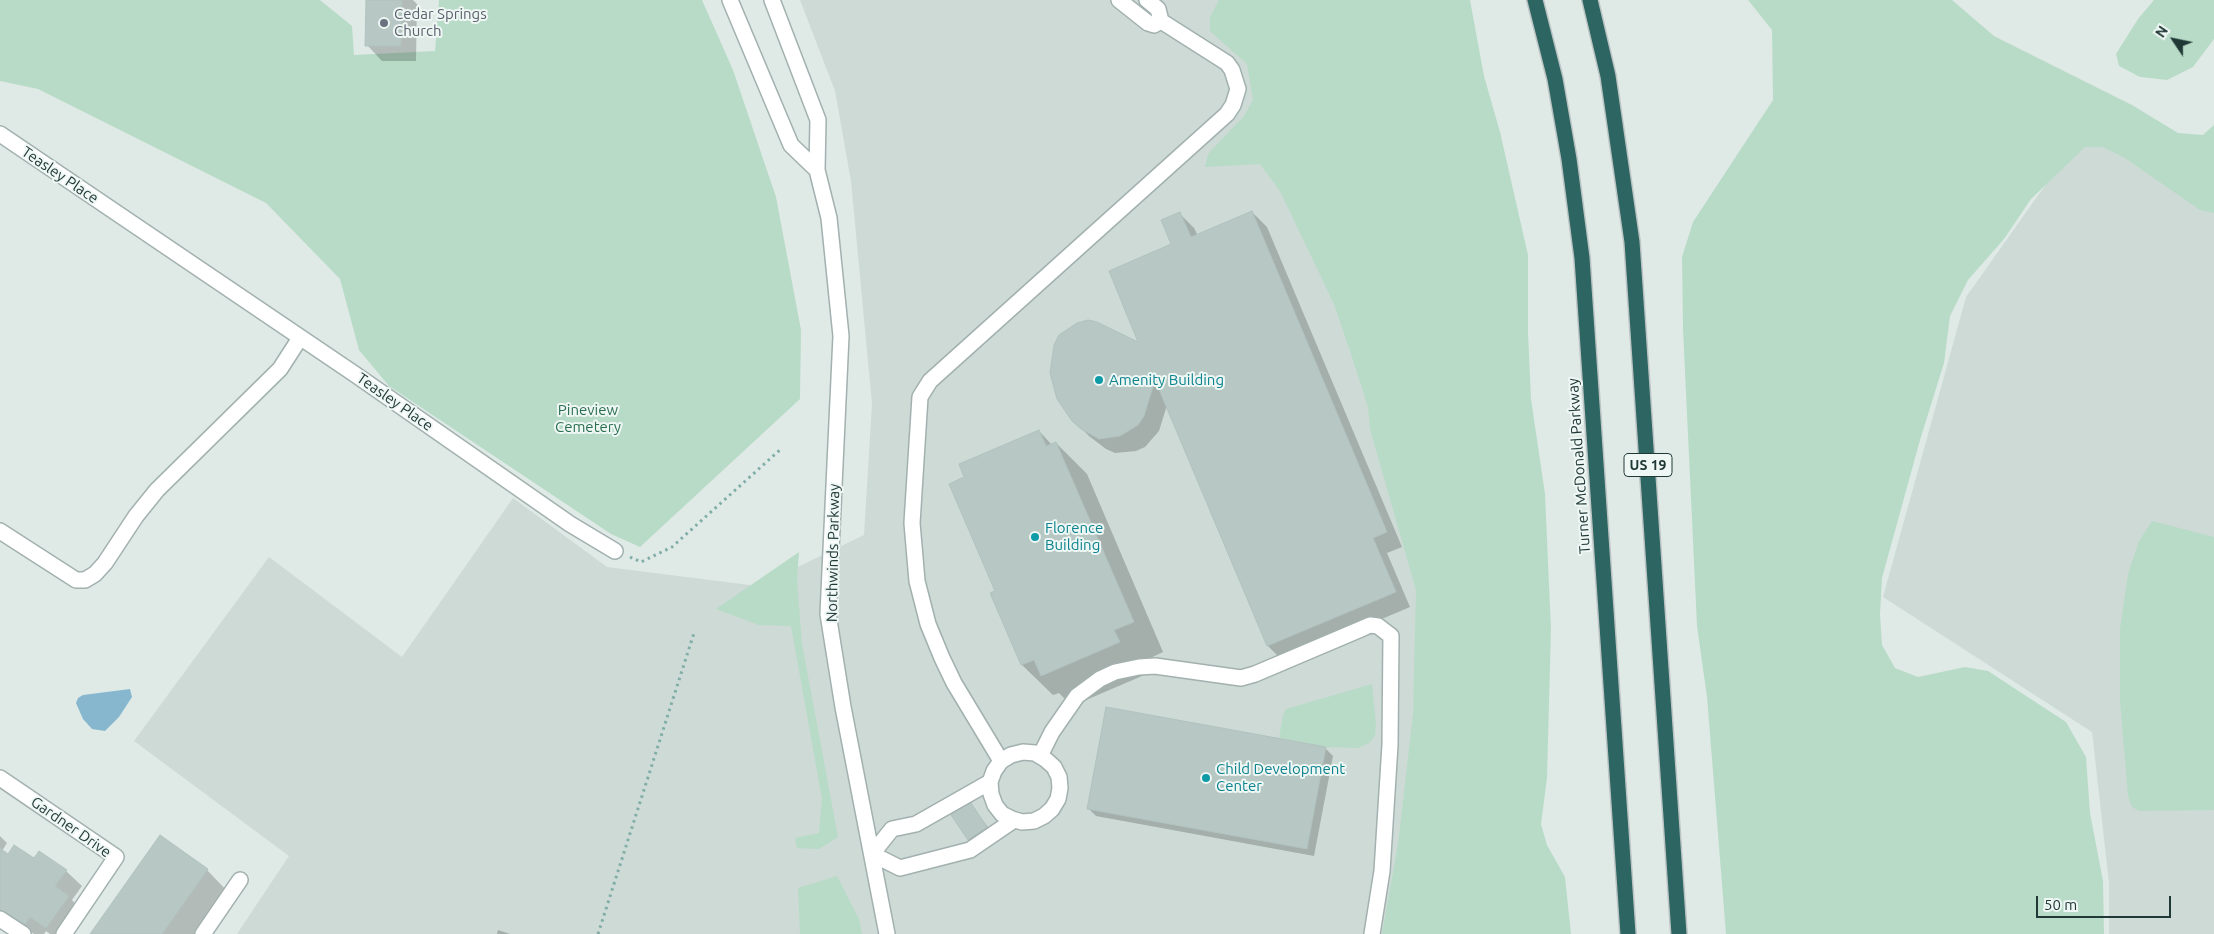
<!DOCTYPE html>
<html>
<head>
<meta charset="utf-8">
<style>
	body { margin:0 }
	#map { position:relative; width:2214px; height:934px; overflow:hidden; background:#dfeae7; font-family:Ubuntu,sans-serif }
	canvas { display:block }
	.north { position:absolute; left:2149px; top:15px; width:50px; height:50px; -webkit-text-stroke:4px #eff7f4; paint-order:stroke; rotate:304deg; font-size:14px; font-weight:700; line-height:20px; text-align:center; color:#203937 }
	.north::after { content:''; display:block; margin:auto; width:18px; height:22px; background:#203937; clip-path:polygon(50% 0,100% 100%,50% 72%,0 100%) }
	.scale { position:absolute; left:2036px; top:896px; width:135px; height:22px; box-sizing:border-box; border:2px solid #203937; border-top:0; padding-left:6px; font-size:15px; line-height:18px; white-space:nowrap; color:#203937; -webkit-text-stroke:4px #eff7f4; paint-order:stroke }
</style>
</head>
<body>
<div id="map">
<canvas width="2214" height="934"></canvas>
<div class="north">N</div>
<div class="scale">50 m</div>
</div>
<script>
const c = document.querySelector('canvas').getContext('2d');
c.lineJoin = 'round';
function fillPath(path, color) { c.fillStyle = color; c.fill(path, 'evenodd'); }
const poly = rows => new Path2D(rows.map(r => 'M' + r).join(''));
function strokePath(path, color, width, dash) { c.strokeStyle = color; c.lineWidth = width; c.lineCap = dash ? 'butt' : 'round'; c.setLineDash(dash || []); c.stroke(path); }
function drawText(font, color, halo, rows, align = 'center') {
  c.font = font + ' Ubuntu,sans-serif'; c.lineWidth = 4; c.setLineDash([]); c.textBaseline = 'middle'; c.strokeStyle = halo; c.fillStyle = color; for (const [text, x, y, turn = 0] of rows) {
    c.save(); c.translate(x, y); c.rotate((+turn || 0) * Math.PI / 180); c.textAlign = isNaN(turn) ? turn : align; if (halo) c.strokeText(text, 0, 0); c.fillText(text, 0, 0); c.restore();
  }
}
fillPath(poly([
	[800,0,1290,0,1441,511,1411,934,237,934,289,856,134,741,269,557,402,657,513,498,607,567,758,586,864,535,872,404,851,181,835,91],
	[2090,122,2214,209,2214,934,2109,934,2109,883,2092,732,1883,597,1966,297]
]), '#cddad6');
fillPath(poly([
	[0,0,320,0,352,26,354,55,435,51,439,0,702,0,733,70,776,197,801,330,800,399,640,547,611,534,389,386,359,350,340,279,266,203,38,89,0,81],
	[1219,0,1470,0,1484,76,1500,132,1528,255,1528,332,1531,399,1545,494,1551,629,1547,778,1541,824,1547,845,1565,877,1571,934,1382,934,1398,844,1413,714,1416,590,1370,429,1368,407,1352,357,1334,304,1280,191,1260,164,1205,167,1208,154,1244,116,1253,100,1247,64,1210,31,1210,17],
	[1748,0,1952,0,1994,36,2132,105,2178,133,2203,135,2214,125,2214,213,2200,210,2125,158,2103,147,2085,147,2031,199,2004,239,1968,280,1950,316,1944,363,1920,440,1882,578,1880,614,1882,645,1895,668,1918,677,1965,667,1988,671,2066,722,2086,757,2090,813,2103,881,2104,934,1726,934,1707,697,1697,626,1683,329,1682,257,1693,222,1773,100,1772,30],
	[2154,0,2214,0,2214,39,2193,67,2167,80,2140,77,2119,66,2116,54,2138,19],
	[2152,521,2214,537,2214,810,2139,811,2132,807,2128,796,2120,701,2120,629,2128,574,2139,541],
	[799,552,797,580,802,644,838,837,819,849,797,848,795,838,819,833,822,799,791,626,759,625,716,609],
	[1372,684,1376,725,1375,736,1369,743,1358,748,1326,747,1279,738,1283,715,1286,709],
	[837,876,859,919,862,934,800,934,798,888]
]), '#b8dbc7');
fillPath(poly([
	[130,689,132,697,119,717,105,731,92,729,83,719,76,703,78,698,83,695]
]), '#87b7cf');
fillPath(poly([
	[367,0,413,0,417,4,416,61,382,61,367,45],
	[1252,212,1267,227,1402,547,1387,553,1410,607,1283,661,1268,646,1167,405,1159,431,1145,447,1136,451,1115,453,1106,449,1089,436,1073,420,1141,344,1173,245,1179,213,1194,228,1198,236],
	[1039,431,1052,445,1056,443,1087,474,1163,652,1144,661,1149,673,1072,706,1059,693,1053,695,1022,665,992,594,997,592,966,477],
	[1325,748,1333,756,1314,856,1096,816,1088,808],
	[971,805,994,835,977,847,969,839],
	[0,836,7,843,2,851,8,855,34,860,66,871,82,886,72,900,83,912,68,934,50,934,46,931,44,934,34,934,0,912],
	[207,870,229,893,200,934,91,934],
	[498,930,510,934,497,934]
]), '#0003');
const building = poly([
	[366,0,402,0,401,46,365,46,366,0],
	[1252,211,1387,532,1373,538,1396,592,1267,646,1155,380,1144,416,1138,425,1120,436,1099,439,1081,429,1072,421,1057,399,1050,373,1054,345,1059,335,1077,323,1088,320,1097,322,1138,342,1109,271,1171,244,1161,220,1180,212,1191,237,1252,211],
	[1039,430,1046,446,1056,442,1134,622,1114,630,1120,642,1041,676,1034,660,1021,665,990,593,995,591,949,484,964,477,959,464,1039,430],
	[1106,707,1326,747,1307,849,1087,809,1106,707],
	[971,803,987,827,968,840,951,815,971,803],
	[160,835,208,869,162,934,90,934,160,835],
	[14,845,34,858,39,851,67,870,55,886,69,896,46,928,30,917,25,924,0,910,0,848,8,854,14,845]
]);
fillPath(building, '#b7c7c3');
strokePath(building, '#b1c3bf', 1);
const minor = poly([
	[730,0,791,145,817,170],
	[772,0,818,120,817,170,829,218,841,336,828,614,843,707,887,934],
	[1119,0,1148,23,1154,25,1161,21],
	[0,134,356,375,570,524,615,551],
	[0,531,76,580,85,580,95,574,105,563,136,516,157,490,280,369,300,338],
	[1040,756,1052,732,1077,696,1100,679,1115,672,1139,667,1155,666,1241,678,1255,674,1361,629,1370,625,1378,626,1391,636,1390,745,1382,871,1372,934],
	[1001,761,954,683,942,658,928,624,917,581,912,523,920,397,930,381,1227,114,1233,105,1238,89,1232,70,1227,63,1161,21,1158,9,1147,0],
	[0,778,116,857,64,934],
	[872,854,892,829,916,824,990,782,994,771,1001,761,1011,755,1023,752,1035,753,1045,759,1054,767,1059,777,1060,788,1058,799,1052,809,1044,816,1034,821,1022,822,1012,819,1002,814,995,805,991,794,990,782],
	[872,854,900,868,970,850,1014,820],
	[0,919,23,934],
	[203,934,240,880]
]);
const highway = poly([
	[1535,0,1555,79,1569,159,1582,258,1628,934],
	[1590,0,1608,76,1632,242,1679,934]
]);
strokePath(minor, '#a2b1af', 18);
strokePath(highway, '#bcc4c3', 18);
strokePath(poly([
	[630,557,641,562,672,547,782,448],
	[598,934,694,633]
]), '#80ada6', 3, [2.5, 4]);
strokePath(minor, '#fff', 15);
strokePath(highway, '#2d6563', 15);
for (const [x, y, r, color] of [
	[384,23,5,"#6b7280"],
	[1099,380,5,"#0f9aa8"],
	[1035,537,5,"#0f9aa8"],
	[1206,778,5,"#0f9aa8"]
]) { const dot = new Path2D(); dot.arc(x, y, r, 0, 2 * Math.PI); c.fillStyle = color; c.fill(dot); strokePath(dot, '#eff7f4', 2); }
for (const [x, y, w] of [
	[1648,465,48]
]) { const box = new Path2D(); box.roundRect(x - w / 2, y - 11.5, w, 23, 4); c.fillStyle = '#eff7f4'; c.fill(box); strokePath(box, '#203937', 1); }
drawText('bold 14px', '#203937', null, [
	["US 19",1648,465]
]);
drawText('15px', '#5b616d', '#eff7f4', [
	["Cedar Springs",394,14],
	["Church",394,31]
], 'left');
drawText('15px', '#203937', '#eff7f4', [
	["Teasley Place",60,175,34],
	["Teasley Place",395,402,35],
	["Turner McDonald Parkway",1579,466,-94],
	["Northwinds Parkway",833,553,-89],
	["Gardner Drive",71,827,35]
]);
drawText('15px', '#0d838f', '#eff7f4', [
	["Amenity Building",1109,380],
	["Florence",1045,528],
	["Building",1045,545],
	["Child Development",1216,769],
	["Center",1216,786]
], 'left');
drawText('15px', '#2b6f51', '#eff7f4', [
	["Pineview",588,410],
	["Cemetery",588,427]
]);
</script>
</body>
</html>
